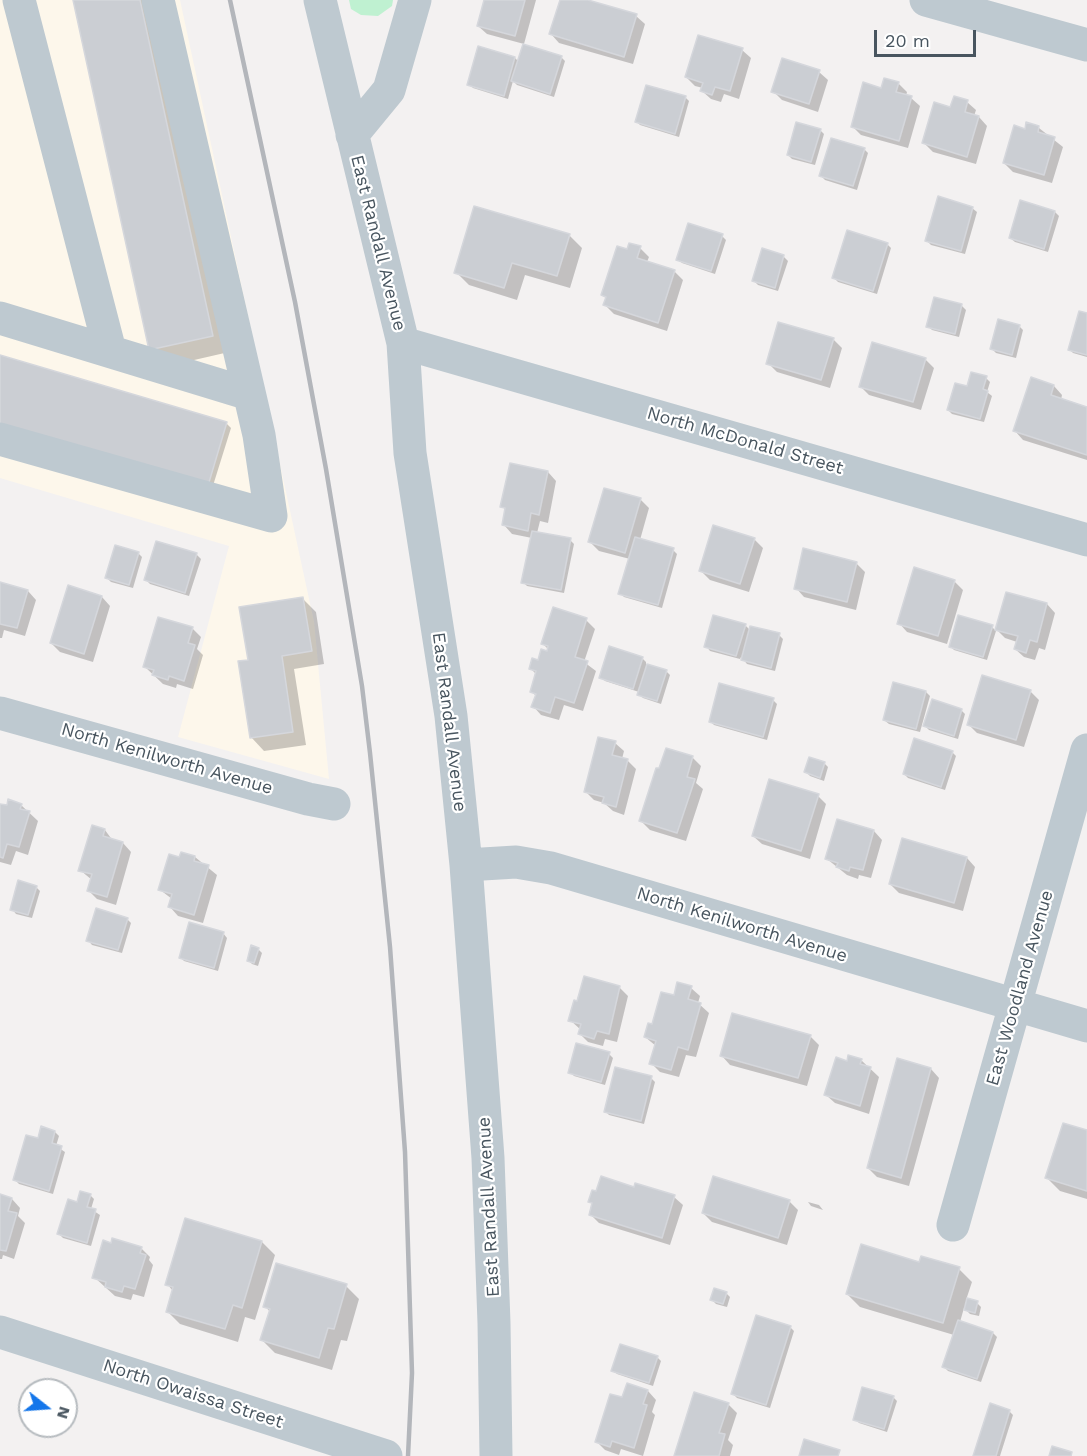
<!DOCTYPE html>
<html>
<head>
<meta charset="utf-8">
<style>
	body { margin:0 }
	#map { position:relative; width:1087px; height:1456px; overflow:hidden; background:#f3f1f1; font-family:"Work Sans",sans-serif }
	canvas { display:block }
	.north { position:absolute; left:18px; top:1378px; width:60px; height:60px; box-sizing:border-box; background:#fff; border:2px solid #b6bbbf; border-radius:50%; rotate:107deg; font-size:16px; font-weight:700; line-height:24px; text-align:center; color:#48555f }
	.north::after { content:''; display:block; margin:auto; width:21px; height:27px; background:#1476ea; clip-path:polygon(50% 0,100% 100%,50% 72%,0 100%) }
	.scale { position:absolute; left:874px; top:30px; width:102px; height:27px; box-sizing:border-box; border:3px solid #48555f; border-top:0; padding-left:8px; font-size:18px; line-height:21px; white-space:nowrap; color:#48555f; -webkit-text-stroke:4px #fff; paint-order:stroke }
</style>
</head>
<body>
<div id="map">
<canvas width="1087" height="1456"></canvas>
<div class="north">N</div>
<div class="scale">20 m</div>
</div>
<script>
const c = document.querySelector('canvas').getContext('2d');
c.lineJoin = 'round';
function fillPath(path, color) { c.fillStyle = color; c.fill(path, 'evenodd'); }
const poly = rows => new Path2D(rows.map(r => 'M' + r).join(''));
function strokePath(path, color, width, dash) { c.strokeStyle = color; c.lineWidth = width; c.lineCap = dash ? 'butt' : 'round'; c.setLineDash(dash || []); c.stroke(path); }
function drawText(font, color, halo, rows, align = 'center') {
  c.font = font + ' "Work Sans",sans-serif'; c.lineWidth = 4.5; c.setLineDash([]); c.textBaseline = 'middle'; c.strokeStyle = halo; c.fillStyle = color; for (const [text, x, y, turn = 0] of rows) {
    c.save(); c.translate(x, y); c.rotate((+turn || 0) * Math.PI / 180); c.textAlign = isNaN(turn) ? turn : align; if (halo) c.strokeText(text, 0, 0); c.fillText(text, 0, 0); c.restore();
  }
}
fillPath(poly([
	[0,0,180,0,314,622,329,779,178,737,229,546,0,478]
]), '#fdf7eb');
fillPath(poly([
	[349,0,393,0,392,6,378,16,361,15,351,9]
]), '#bff1d1');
fillPath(poly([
	[75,0,151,0,229,352,168,366,151,349],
	[485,0,536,0,524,44,487,34,478,26],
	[561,0,583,0,636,16,645,24,633,64,559,43,551,34],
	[742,50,751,58,739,99,724,94,721,102,711,99,702,91,703,88,695,86,686,77],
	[561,57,565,61,554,97,517,85,513,81,508,99,473,88,469,84,515,58,519,62],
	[819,72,828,80,818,112,782,100,773,91],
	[898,83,907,92,906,96,911,98,920,106,908,148,861,135,852,126,882,90],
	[685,97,689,101,679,137,640,125,636,121],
	[967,102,976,110,974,116,979,117,987,126,976,164,933,152,924,143,951,109],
	[1039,128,1063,147,1052,183,1013,172,1004,163],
	[820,130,824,134,815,165,792,159,788,155],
	[864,149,868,153,857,190,825,180,821,176],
	[972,208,977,212,965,254,931,245,927,241],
	[1055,212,1059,216,1048,252,1015,242,1010,238],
	[569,235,582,248,570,288,525,275,517,300,469,285,456,272],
	[722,236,726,240,715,274,682,263,678,259],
	[887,244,891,248,877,294,838,282,834,278],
	[640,248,649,257,647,262,674,271,683,280,667,331,614,314,605,305,607,299,602,295,628,251],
	[763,250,784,257,788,261,778,291,758,285,754,281],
	[935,299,962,306,966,310,959,337,932,330,928,326],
	[1087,315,1087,357,1073,353,1069,349],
	[1019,326,1023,330,1016,358,996,353,992,349],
	[833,339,842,348,830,388,777,372,768,363],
	[0,356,227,424,231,428,211,492],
	[925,359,934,368,921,410,869,395,860,386],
	[986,378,990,382,987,392,992,396,984,422,952,414,948,410,968,388],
	[1032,379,1054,386,1062,395,1061,400,1087,408,1087,460,1023,440,1015,431],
	[548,472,556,481,548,523,540,521,537,533,570,540,574,544,564,593,527,586,523,582,532,538,512,534,504,525,506,511,502,506],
	[640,499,649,508,640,540,673,550,677,554,662,608,624,597,620,593,630,559,599,551,590,542],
	[754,539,763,548,749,592,710,580,701,571],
	[157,542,197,555,201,559,189,596,150,584,146,580],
	[138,553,142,557,133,588,111,582,106,577],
	[856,563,865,572,856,610,804,597,796,588],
	[954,581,963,590,947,644,907,632,899,623],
	[0,583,28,591,36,600,25,636,4,630,2,638,0,638],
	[102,597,110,606,93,662,60,652,51,643],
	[303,599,316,612,324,664,294,669,306,745,264,751,251,737,249,661],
	[1047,604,1055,613,1045,650,1039,648,1035,660,1024,657,1015,649,1017,642,1005,638,997,630],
	[586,620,595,629,584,662,596,671,583,711,564,705,559,720,541,715,533,706,536,696,532,692,537,675,531,669,548,653,549,650,542,643],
	[745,625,751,631,779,635,783,639,775,671,747,664,741,657,740,659,710,651,706,646],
	[992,627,996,631,987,660,954,650,950,646],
	[192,628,201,637,197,649,203,655,193,689,177,684,176,688,163,684,145,667],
	[642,658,646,662,646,665,666,671,670,675,661,704,643,698,639,694,639,692,605,681,601,677],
	[1030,691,1039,700,1024,747,977,733,968,724],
	[926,692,930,696,920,732,889,724,884,720],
	[773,700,777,704,767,740,714,725,710,721],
	[961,710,965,714,958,739,929,730,925,726],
	[615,743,624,751,622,759,627,760,636,769,624,815,613,811,604,803,594,800,585,791],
	[952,752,956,756,945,790,908,778,904,774],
	[692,757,701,766,696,783,703,789,686,841,650,830,641,821],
	[824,763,828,767,824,781,810,776,806,772],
	[818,796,826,804,810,859,762,844,753,836],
	[0,805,21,805,38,821,28,855,16,851,11,865,0,862],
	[93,826,105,830,113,841,123,843,131,852,116,905,97,899,88,890,92,880,80,870],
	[874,831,882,840,871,878,859,875,858,879,847,875,827,859],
	[195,857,217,875,203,923,178,916,170,907,172,899,159,889,180,859],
	[967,858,975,867,963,911,899,893,890,884],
	[36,887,40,891,32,918,16,914,12,909],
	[127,919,131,923,122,953,92,945,88,940],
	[223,933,227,938,218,971,184,961,180,957],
	[258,949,262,953,258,966,252,964,248,960],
	[585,977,619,987,628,996,617,1042,605,1039,603,1046,588,1042,580,1034,581,1030,570,1020],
	[691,988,700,996,698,1003,709,1013,696,1057,686,1055,679,1077,660,1072,651,1063,656,1046,645,1037,675,997],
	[810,1036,819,1045,807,1086,730,1065,722,1056],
	[609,1054,613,1058,605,1085,574,1076,570,1072],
	[861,1060,879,1077,869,1114,835,1103,826,1095,848,1062],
	[931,1069,939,1078,909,1186,877,1177,868,1168],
	[651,1078,655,1082,644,1124,609,1115,605,1111],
	[55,1132,59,1136,56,1146,65,1152,53,1194,19,1184,15,1180,39,1140],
	[1087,1132,1087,1199,1060,1191,1047,1178],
	[635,1189,674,1197,683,1205,670,1245,599,1223,590,1214,593,1205,590,1201],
	[90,1195,94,1199,91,1209,100,1215,91,1246,63,1238,59,1234,78,1204],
	[0,1196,12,1199,20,1208,18,1216,25,1223,14,1259,3,1255,2,1259,0,1259],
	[789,1201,798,1210,787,1245,712,1222,703,1213],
	[808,1202,819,1205,823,1210,811,1206],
	[262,1242,275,1255,255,1320,245,1317,238,1342,180,1324,167,1311,173,1291,167,1284],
	[141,1248,150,1257,149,1260,153,1265,144,1297,133,1294,131,1300,115,1296,94,1277],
	[920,1263,959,1269,972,1282,966,1300,977,1303,981,1307,979,1316,970,1314,964,1308,960,1322,993,1333,997,1337,981,1382,948,1371,944,1367,954,1335,860,1307,847,1294],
	[346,1286,359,1299,347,1341,341,1340,332,1370,275,1353,262,1340,270,1312,265,1306],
	[726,1293,730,1297,727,1307,716,1304,712,1300],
	[790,1327,794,1331,770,1408,737,1398,733,1394],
	[657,1357,661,1361,653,1386,617,1374,613,1370],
	[628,1385,648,1391,656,1400,652,1412,655,1415,643,1456,621,1449,619,1455,605,1450,597,1442,623,1399],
	[893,1397,897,1401,887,1432,859,1423,855,1419],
	[728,1404,737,1413,728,1440,733,1445,730,1456,676,1456],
	[1009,1411,1013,1415,1000,1456,975,1456]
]), '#0003');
const building = poly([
	[73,0,140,0,213,336,149,350,73,0],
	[484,0,525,0,515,36,477,26,484,0],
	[560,0,588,0,637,14,624,57,549,34,560,0],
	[698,35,743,48,730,91,715,87,712,95,700,91,703,83,685,77,698,35],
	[523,44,562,56,550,94,511,81,523,44],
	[478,46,515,57,504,96,467,85,478,46],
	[782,58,820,70,809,104,771,92,782,58],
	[884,78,899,82,896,92,912,96,899,141,851,127,863,82,881,88,884,78],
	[646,85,686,96,675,134,635,122,646,85],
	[954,96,968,100,965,112,979,116,967,157,922,143,934,102,950,107,954,96],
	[796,122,821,129,811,162,787,155,796,122],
	[1026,122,1039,126,1038,132,1055,137,1044,175,1003,163,1014,125,1025,129,1026,122],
	[831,138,865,148,853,186,819,176,831,138],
	[938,196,973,207,961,251,925,241,938,196],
	[1020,200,1055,211,1044,249,1009,238,1020,200],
	[474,206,570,234,557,276,512,263,504,288,454,273,474,206],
	[688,223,723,234,711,271,676,260,688,223],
	[847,230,888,243,873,291,832,278,847,230],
	[629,243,641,246,637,258,675,270,658,323,603,305,606,297,601,295,617,246,627,249,629,243],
	[762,248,784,255,775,288,752,281,762,248],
	[934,297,962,304,955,334,926,327,934,297],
	[1079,311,1087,313,1087,355,1068,350,1079,311],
	[998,319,1020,325,1012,355,990,349,998,319],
	[778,322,834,338,821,380,766,364,778,322],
	[872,342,926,358,913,402,859,387,872,342],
	[0,355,227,422,207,489,0,427,0,355],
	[971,372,987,376,983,389,988,391,980,419,947,410,955,383,967,386,971,372],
	[1031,377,1054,385,1051,395,1087,407,1087,455,1013,431,1031,377],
	[510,463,548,471,539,515,531,513,528,531,502,525,505,508,500,507,510,463],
	[604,488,641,498,625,553,588,542,604,488],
	[713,525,755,538,740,584,699,571,713,525],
	[532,531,571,538,561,590,521,583,532,531],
	[635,537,674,548,658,605,618,594,635,537],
	[156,541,197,553,185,593,144,580,156,541],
	[115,545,139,552,129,585,105,578,115,545],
	[803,548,857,562,847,602,794,589,803,548],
	[914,567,955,580,938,636,897,624,914,567],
	[0,582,28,590,17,628,0,624,0,582],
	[68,585,102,596,84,654,50,643,68,585],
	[1006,592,1047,603,1037,642,1030,640,1026,653,1014,649,1018,636,995,630,1006,592],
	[303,597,312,651,282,656,293,732,250,738,238,661,248,660,239,607,303,597],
	[553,607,587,618,575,657,588,661,574,703,555,697,550,713,531,707,536,694,530,692,536,671,529,669,532,658,538,660,541,649,547,651,548,646,541,644,553,607],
	[713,615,746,624,736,656,704,647,713,615],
	[958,615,993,625,983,657,949,647,958,615],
	[158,617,193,627,188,643,195,645,184,681,169,676,168,680,152,675,154,670,143,667,158,617],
	[750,626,780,633,771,668,741,660,750,626],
	[609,646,643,657,633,689,599,678,609,646],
	[647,664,667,670,657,701,637,695,647,664],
	[982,675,1031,690,1016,740,967,725,982,675],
	[893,682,926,691,916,729,883,720,893,682],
	[719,683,774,698,763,737,709,722,719,683],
	[932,699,962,709,954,736,923,726,932,699],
	[598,737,616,741,612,755,628,759,616,807,602,803,604,797,584,792,598,737],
	[914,738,953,751,941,787,903,774,914,738],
	[666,748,693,756,687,777,695,779,677,833,639,821,656,768,659,768,666,748],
	[809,757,825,762,820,778,804,772,809,757],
	[769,779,819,794,801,851,752,836,769,779],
	[8,799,22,804,20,809,30,811,19,847,7,844,3,858,0,857,0,804,7,805,8,799],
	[837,819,874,830,863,870,850,867,849,871,836,867,838,863,825,859,837,819],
	[92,825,105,829,103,836,123,842,107,897,87,891,92,874,78,871,92,825],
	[902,838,967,857,954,903,889,884,902,838],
	[181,852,195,856,194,861,209,865,194,915,168,907,172,894,158,890,169,854,179,857,181,852],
	[18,880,37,886,28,915,10,910,18,880],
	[96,908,128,918,118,950,86,941,96,908],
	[189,922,224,932,214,968,179,958,189,922],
	[251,945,259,948,254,963,247,961,251,945],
	[584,976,620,986,609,1034,597,1031,594,1039,578,1034,581,1024,568,1021,574,1000,577,1001,584,976],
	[677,982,692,986,688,999,701,1003,688,1050,678,1047,671,1070,649,1064,656,1041,644,1037,648,1023,652,1024,661,992,674,995,677,982],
	[732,1013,811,1035,798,1078,720,1056,732,1013],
	[576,1043,610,1052,601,1082,568,1073,576,1043],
	[848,1055,862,1059,860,1064,871,1067,860,1106,824,1095,836,1057,847,1061,848,1055],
	[897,1058,931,1068,901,1178,867,1168,897,1058],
	[615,1067,652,1076,641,1121,604,1112,615,1067],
	[1063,1123,1087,1130,1087,1191,1045,1178,1063,1123],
	[41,1126,55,1131,52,1143,62,1146,49,1191,13,1180,26,1135,38,1138,41,1126],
	[601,1176,634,1187,635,1183,675,1195,662,1238,589,1215,592,1203,588,1202,592,1190,596,1191,601,1176],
	[713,1176,790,1200,778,1238,702,1213,713,1176],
	[80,1191,91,1194,87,1207,96,1209,87,1243,57,1234,68,1199,77,1202,80,1191],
	[0,1194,12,1198,8,1211,17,1213,6,1251,0,1250,0,1194],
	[185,1218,262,1241,242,1308,233,1305,225,1329,166,1312,173,1287,165,1285,185,1218],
	[112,1238,142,1247,140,1253,146,1255,135,1289,124,1286,122,1292,105,1287,106,1282,92,1278,103,1240,111,1243,112,1238],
	[861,1244,919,1262,921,1256,960,1267,943,1323,846,1294,861,1244],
	[276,1263,347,1284,334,1329,328,1328,319,1358,260,1340,270,1309,263,1307,276,1263],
	[714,1288,727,1292,723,1304,710,1300,714,1288],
	[967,1298,978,1301,975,1313,964,1310,967,1298],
	[756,1315,791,1326,766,1405,731,1394,756,1315],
	[958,1320,993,1332,977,1379,942,1367,958,1320],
	[620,1344,658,1356,649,1383,611,1371,620,1344],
	[627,1383,648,1390,643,1404,647,1405,634,1448,612,1441,610,1447,595,1442,610,1394,622,1397,627,1383],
	[862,1387,894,1396,884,1429,853,1420,862,1387],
	[694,1392,729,1403,719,1433,725,1434,719,1456,674,1456,694,1392],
	[990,1403,1010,1410,996,1456,973,1456,990,1403],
	[804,1439,840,1450,838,1456,799,1456,804,1439],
	[1052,1446,1072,1452,1071,1456,1049,1456,1052,1446]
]);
fillPath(building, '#cbced3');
strokePath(building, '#d5d7dc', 1.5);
strokePath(poly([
	[19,0,110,351],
	[320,0,403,343,410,453,451,716,466,865,488,1158,494,1323,496,1456],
	[926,0,1087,45],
	[352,135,389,90,415,0],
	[0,318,249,394],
	[403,343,1087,540],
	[0,439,271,516,259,435,158,0],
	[0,713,308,799,334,804],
	[466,865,516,862,551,868,1087,1026],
	[953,1225,1087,750],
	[0,1332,386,1456]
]), '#bec9d0', 33);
strokePath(poly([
	[230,0,295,302,326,469,362,686,370,753,390,947,405,1152,412,1373,408,1456]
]), '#b3b6bb', 4.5);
drawText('18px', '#48555f', '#fff', [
	["East Randall Avenue",378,243,76],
	["North McDonald Street",745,441,16],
	["East Randall Avenue",449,722,83],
	["North Kenilworth Avenue",167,759,16],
	["North Kenilworth Avenue",742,925,17],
	["East Woodland Avenue",1020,988,-74],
	["East Randall Avenue",489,1207,-93],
	["North Owaissa Street",193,1394,18]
]);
</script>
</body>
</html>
